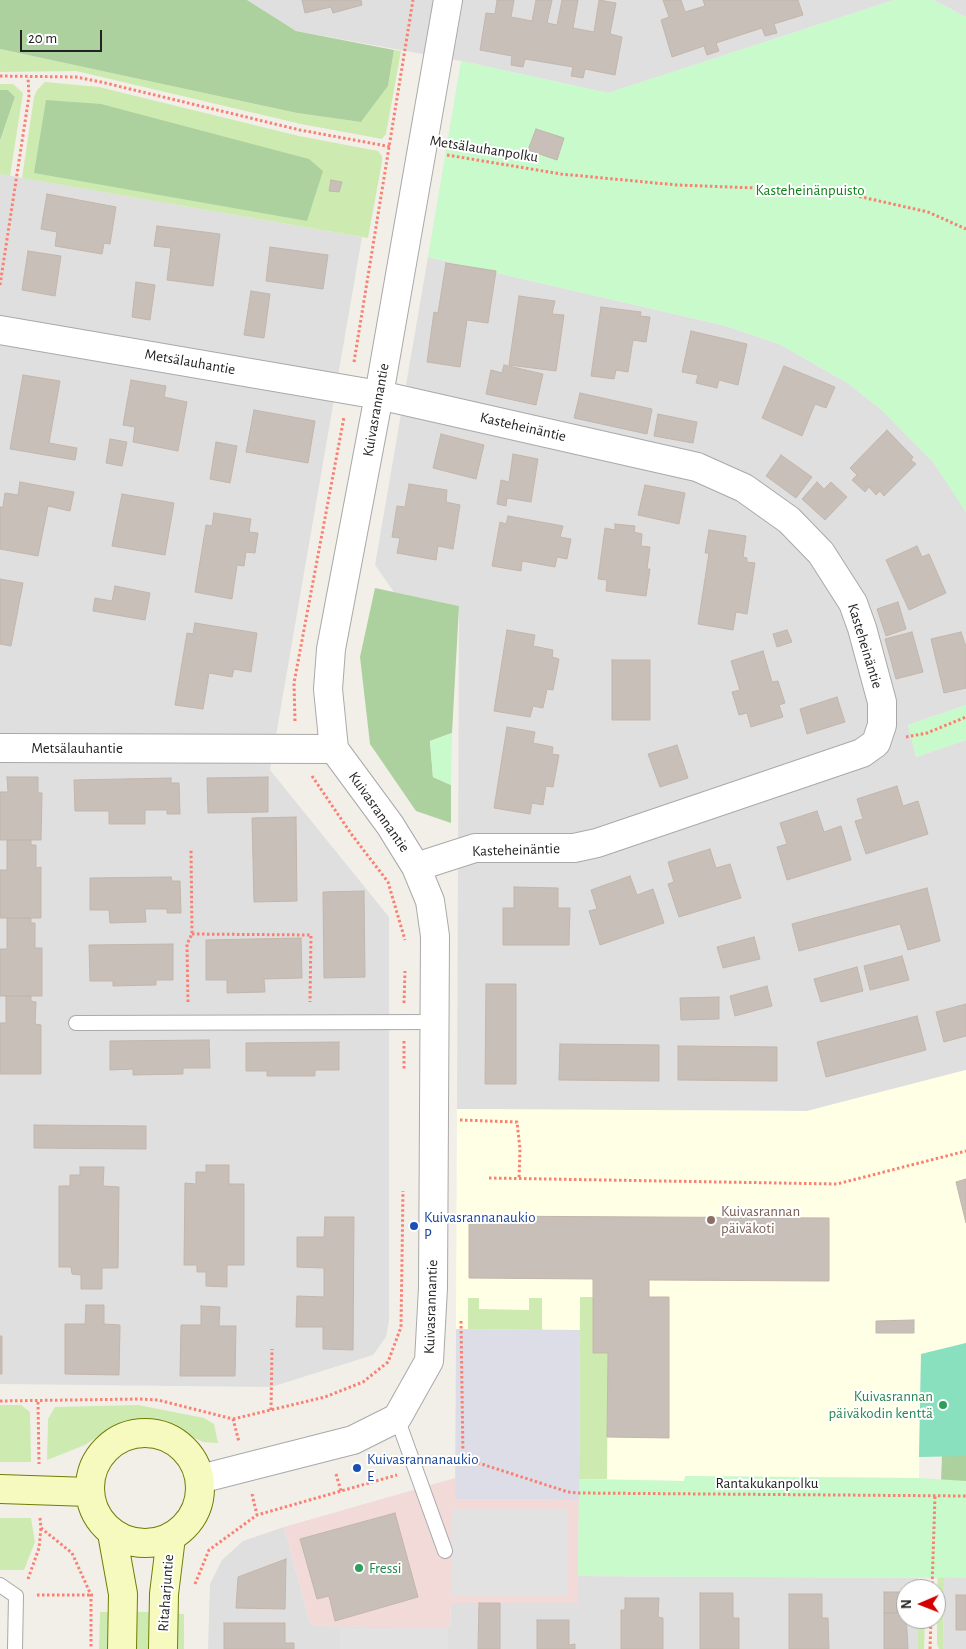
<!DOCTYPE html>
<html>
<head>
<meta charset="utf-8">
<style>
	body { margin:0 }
	#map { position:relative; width:966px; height:1649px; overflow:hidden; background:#f2efe9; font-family:"Alegreya Sans",sans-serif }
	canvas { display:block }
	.north { position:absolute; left:896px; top:1579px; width:50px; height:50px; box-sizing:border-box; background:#fff; border:1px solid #a7a7a7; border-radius:50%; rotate:269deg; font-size:14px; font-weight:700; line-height:20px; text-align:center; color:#222 }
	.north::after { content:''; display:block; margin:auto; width:18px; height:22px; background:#d40000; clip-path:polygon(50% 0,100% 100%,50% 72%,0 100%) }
	.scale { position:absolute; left:20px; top:30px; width:82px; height:22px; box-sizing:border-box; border:2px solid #222; border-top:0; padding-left:6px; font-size:15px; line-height:18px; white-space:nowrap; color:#222; -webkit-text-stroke:4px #fff; paint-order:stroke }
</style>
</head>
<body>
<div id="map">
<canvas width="966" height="1649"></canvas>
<div class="north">N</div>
<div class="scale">20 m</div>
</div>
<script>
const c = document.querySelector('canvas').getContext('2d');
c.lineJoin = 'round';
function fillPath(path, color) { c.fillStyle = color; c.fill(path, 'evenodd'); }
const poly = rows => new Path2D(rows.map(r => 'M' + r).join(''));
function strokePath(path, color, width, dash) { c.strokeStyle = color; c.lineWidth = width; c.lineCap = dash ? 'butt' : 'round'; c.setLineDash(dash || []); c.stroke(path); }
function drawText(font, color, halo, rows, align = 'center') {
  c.font = font + ' "Alegreya Sans",sans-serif'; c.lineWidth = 4; c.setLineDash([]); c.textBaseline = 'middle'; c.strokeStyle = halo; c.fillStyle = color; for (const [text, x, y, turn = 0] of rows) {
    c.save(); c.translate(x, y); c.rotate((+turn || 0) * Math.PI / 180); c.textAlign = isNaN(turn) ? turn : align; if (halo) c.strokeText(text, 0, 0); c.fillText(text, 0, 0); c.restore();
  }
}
fillPath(poly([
	[247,0,894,0,608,93,461,61,296,31],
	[933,0,966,0,966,17],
	[0,174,362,237,270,770,389,917,389,1320,386,1337,373,1355,271,1387,0,1384],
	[428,257,726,326,779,344,846,382,882,410,933,462,959,500,966,512,966,705,908,725,916,757,966,740,966,1070,807,1111,457,1109,459,606,394,592,375,565],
	[284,1527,311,1626,450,1627,451,1603,578,1603,578,1576,918,1578,918,1589,906,1589,906,1619,918,1619,918,1649,208,1649,210,1584,222,1560,243,1541],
	[944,1578,966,1578,966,1649,943,1649]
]), '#e0dfdf');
fillPath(poly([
	[455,1478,455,1499,579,1500,578,1603,451,1603,450,1628,311,1626,284,1527]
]), '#f2dad9');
fillPath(poly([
	[966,1070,966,1343,921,1354,919,1478,685,1476,685,1481,579,1479,580,1330,456,1329,457,1109,807,1111]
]), '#ffffe5');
fillPath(poly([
	[0,49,297,113,361,122,388,86,394,50,401,51,386,134,382,139,301,124,76,71,0,72],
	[45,82,99,87,299,136,378,151,382,156,382,162,368,238,22,178,34,97,37,90],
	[0,84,13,84,23,93,10,176,0,174,0,142,15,97,8,90,0,90],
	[580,1297,593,1297,593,1353,608,1353,607,1479,579,1479],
	[468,1298,479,1298,479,1309,529,1310,529,1298,542,1298,542,1330,468,1329],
	[0,1405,21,1405,30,1412,31,1462,0,1462],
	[138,1405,204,1418,214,1424,218,1443,203,1442,165,1424,139,1419,115,1425,85,1445,47,1460,48,1419,55,1407],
	[0,1518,31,1518,35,1542,24,1570,0,1570],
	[938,1518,966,1578,944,1578,943,1649,939,1649,937,1644],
	[100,1612,110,1612,110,1649,99,1649],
	[130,1612,153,1612,153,1649,129,1649],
	[173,1614,184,1614,184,1649,173,1649],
	[918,1619,925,1619,924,1649,918,1649]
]), '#cdebb0');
fillPath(poly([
	[0,0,247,0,296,31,394,50,388,86,361,122,297,113,0,49],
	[0,90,8,90,15,97,0,141],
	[46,100,101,104,309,159,323,171,307,221,34,173],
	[375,588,459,606,452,733,430,741,433,777,451,785,451,823,416,811,370,744,360,657],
	[942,1456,966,1456,966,1481,941,1481]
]), '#add19e');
fillPath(poly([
	[894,0,933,0,966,17,966,512,933,462,882,410,846,382,779,344,726,326,428,257,461,61,608,93],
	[966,705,966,740,916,757,908,725],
	[452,733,451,785,433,777,430,741],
	[685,1476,919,1478,966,1481,966,1578,578,1576,579,1479,684,1481]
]), '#c8facc');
fillPath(poly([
	[966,1343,966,1456,919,1457,921,1354]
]), '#88e0be');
fillPath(poly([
	[451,1510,568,1510,568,1595,451,1595],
	[340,1628,448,1628,448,1649,340,1649]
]), '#e2e2e2');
fillPath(poly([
	[456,1329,580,1330,579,1500,455,1499]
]), '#dddde8');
const building = poly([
	[302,0,361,0,362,5,333,13,331,7,305,13,302,0],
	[497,0,514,0,511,17,532,21,536,0,552,0,547,23,557,25,562,0,578,0,573,28,594,32,599,0,616,3,610,34,622,37,615,75,585,69,583,78,571,76,573,67,525,59,523,67,511,65,512,56,480,50,486,13,495,14,497,0],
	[663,0,681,0,685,12,705,6,703,0,798,0,803,15,774,24,777,33,765,36,762,28,716,43,719,51,707,55,704,46,672,57,661,20,669,17,663,0],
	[536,129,564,138,557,160,528,150,536,129],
	[331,180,342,182,339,192,329,191,331,180],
	[47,194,116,207,110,244,104,243,102,254,55,246,57,232,41,229,47,194],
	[157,226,220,234,213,286,167,280,171,248,154,246,157,226],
	[270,247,328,255,323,289,266,281,270,247],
	[28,251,61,256,55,296,22,290,28,251],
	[446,263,496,271,488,323,467,320,460,367,427,362,434,312,438,313,446,263],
	[136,282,155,285,150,320,132,317,136,282],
	[251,291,270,294,264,338,244,335,251,291],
	[519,296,555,301,552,314,564,315,556,371,509,365,519,296],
	[601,307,641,312,640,316,650,317,646,342,633,340,628,372,616,370,614,379,591,376,601,307],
	[691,331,747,344,738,385,719,380,717,388,696,383,698,375,682,372,691,331],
	[504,365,543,374,536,405,486,394,491,370,502,373,504,365],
	[784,366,835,387,826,408,815,404,802,436,762,418,784,366],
	[23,375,60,381,49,443,77,448,75,460,10,449,23,375],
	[131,380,166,386,164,397,187,402,178,451,133,442,135,427,123,425,131,380],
	[580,393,652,409,647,434,574,418,580,393],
	[254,410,315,421,308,463,246,452,254,410],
	[658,414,697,422,693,443,654,436,658,414],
	[887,430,913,457,911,460,916,464,884,496,880,491,876,495,869,487,865,492,852,480,857,475,850,468,887,430],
	[441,434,484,445,476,479,433,468,441,434],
	[110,439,127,442,122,466,106,463,110,439],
	[216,442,237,446,230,483,210,479,216,442],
	[513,454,538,459,531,502,507,498,506,506,497,504,501,480,509,482,513,454],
	[781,455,812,477,796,498,766,476,781,455],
	[20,482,74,492,70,511,48,506,38,556,0,549,0,507,3,507,5,493,18,495,20,482],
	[817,482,824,489,831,482,847,497,825,520,802,499,817,482],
	[409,484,447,490,446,502,460,505,453,549,438,546,436,560,397,553,400,538,392,537,397,506,405,507,409,484],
	[645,485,685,493,679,524,638,515,645,485],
	[122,494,174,503,165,555,112,546,122,494],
	[214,513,251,519,249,532,258,533,255,553,246,552,244,566,237,565,232,599,195,592,206,525,212,526,214,513],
	[508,516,563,526,560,537,571,539,567,559,557,557,555,567,522,561,521,571,492,566,500,522,506,524,508,516],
	[615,524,635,526,634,532,642,534,641,546,650,547,647,569,650,569,646,596,606,591,607,580,598,579,605,528,615,530,615,524],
	[709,530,746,536,743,557,747,558,747,562,755,563,747,614,736,612,733,630,698,624,709,553,705,553,709,530],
	[917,546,922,557,929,554,946,593,909,610,886,560,917,546],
	[0,579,23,583,11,646,0,644,0,579],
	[115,586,150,593,145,620,93,611,95,598,112,601,115,586],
	[898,602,906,629,886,636,877,609,898,602],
	[195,623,257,633,251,672,234,669,232,677,209,673,203,709,175,705,187,633,193,634,195,623],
	[507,630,535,635,533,646,553,650,552,657,559,659,553,690,547,689,543,708,533,706,530,717,494,711,507,630],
	[787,630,792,642,777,647,773,634,787,630],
	[912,632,923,672,896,679,885,639,912,632],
	[961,632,966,647,966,688,944,693,931,639,961,632],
	[763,651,772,682,778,681,785,703,779,705,783,717,751,727,747,713,739,715,732,692,740,690,731,661,763,651],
	[612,660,650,660,650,720,612,720,612,660],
	[837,697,845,722,807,734,800,709,837,697],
	[507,727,535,732,533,743,553,747,552,754,559,755,553,787,546,786,543,805,532,803,530,814,494,808,507,727],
	[677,745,688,778,660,787,648,754,677,745],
	[7,777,38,777,38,793,42,793,41,840,0,840,0,792,8,792,7,777],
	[268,777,268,812,208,813,207,778,268,777],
	[171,778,171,783,179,783,180,814,167,814,167,810,145,810,145,824,109,824,109,811,75,811,74,780,171,778],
	[897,786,903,806,918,801,928,834,866,854,855,821,863,819,857,799,897,786],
	[817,811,824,832,841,826,851,860,787,880,777,847,787,844,780,823,817,811],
	[296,817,297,901,254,902,252,818,296,817],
	[7,840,31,840,31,845,36,845,36,868,41,867,41,918,0,918,0,870,7,870,7,840],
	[710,849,716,868,730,864,741,898,679,917,668,884,674,882,668,862,710,849],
	[630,876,637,895,653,889,664,923,600,945,589,911,597,909,591,890,630,876],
	[171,877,172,881,180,881,181,913,167,913,167,909,145,909,146,922,110,923,109,910,90,910,90,878,171,877],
	[514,887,558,888,558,908,570,908,569,945,503,945,503,908,514,908,514,887],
	[927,888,940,941,908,950,900,924,799,951,792,924,927,888],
	[364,891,365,977,324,978,323,892,364,891],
	[7,918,31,918,31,923,35,923,35,948,42,948,42,996,0,996,0,949,7,949,7,918],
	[754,937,760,959,723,968,717,947,754,937],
	[301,938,302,978,264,979,265,992,227,993,227,980,206,980,206,940,301,938],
	[173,944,173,980,156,980,156,985,113,986,113,981,90,981,89,945,173,944],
	[902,956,909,980,870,990,864,966,902,956],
	[857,967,863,991,821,1002,814,979,857,967],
	[486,984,516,984,516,1084,485,1084,486,984],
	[767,986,772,1006,735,1016,730,996,767,986],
	[6,996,31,996,31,1001,36,1002,35,1024,41,1025,41,1074,0,1074,0,1023,6,1023,6,996],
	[719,997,719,1019,681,1020,680,998,719,997],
	[966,1004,966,1036,944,1042,936,1012,966,1004],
	[917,1016,926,1050,826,1077,817,1042,917,1016],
	[209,1040,210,1068,183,1068,183,1074,133,1075,133,1069,110,1070,110,1041,209,1040],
	[339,1042,339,1070,315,1070,315,1076,267,1076,267,1071,246,1071,246,1043,339,1042],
	[560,1044,659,1045,659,1081,559,1080,560,1044],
	[678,1046,777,1047,777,1081,678,1080,678,1046],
	[34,1125,146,1126,146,1149,34,1148,34,1125],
	[206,1165,229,1165,229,1184,244,1184,244,1265,227,1265,227,1287,206,1286,206,1272,197,1272,197,1265,184,1265,185,1183,196,1184,196,1172,206,1172,206,1165],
	[80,1167,104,1167,103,1186,119,1187,118,1268,102,1268,102,1289,81,1289,81,1275,72,1274,71,1267,59,1267,59,1186,70,1186,70,1175,80,1175,80,1167],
	[966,1179,966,1223,956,1182,966,1179],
	[469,1216,829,1218,829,1281,649,1280,649,1297,669,1297,669,1438,607,1437,608,1353,593,1353,593,1279,469,1278,469,1216],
	[325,1217,354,1217,353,1350,323,1349,323,1327,296,1327,297,1296,324,1297,324,1268,297,1267,297,1237,324,1237,325,1217],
	[86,1305,104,1305,104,1324,120,1325,119,1375,65,1374,65,1324,85,1324,86,1305],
	[201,1306,220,1307,219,1326,236,1326,235,1376,180,1376,181,1325,201,1325,201,1306],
	[914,1320,914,1333,876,1333,876,1321,914,1320],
	[0,1336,2,1336,2,1374,0,1374,0,1336],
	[395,1513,418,1597,335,1621,329,1596,317,1599,300,1539,395,1513],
	[286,1559,285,1609,236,1608,238,1577,286,1559],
	[884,1592,906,1592,906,1613,884,1613,884,1592],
	[700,1593,733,1593,733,1618,739,1618,739,1649,700,1649,700,1593],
	[789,1594,822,1594,822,1618,828,1618,829,1649,789,1649,789,1594],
	[956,1595,966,1595,966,1630,956,1630,956,1595],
	[625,1598,659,1598,658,1617,663,1618,663,1649,621,1649,621,1610,625,1610,625,1598],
	[479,1603,500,1603,500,1649,478,1649,479,1603],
	[884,1613,906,1613,908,1649,884,1649,884,1613],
	[537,1620,569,1620,569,1645,575,1644,575,1649,537,1649,537,1620],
	[224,1623,285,1623,285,1643,294,1643,294,1649,224,1649,224,1623]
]);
fillPath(building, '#c7bfb8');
strokePath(building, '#c4b6ab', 1);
const lane = poly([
	[76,1023,435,1022],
	[397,1418,445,1551],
	[0,1585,16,1596,15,1649]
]);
const street = poly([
	[0,330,379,395,697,467,744,488,789,520,821,553,853,603,862,628,882,702,882,725,876,743,862,753,597,843,574,848,475,848,416,867],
	[0,748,334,749],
	[200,1479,353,1440,397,1418,429,1361,433,1288,435,936,430,901,416,867,390,825,334,749,328,689,331,649,379,395,448,0]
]);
const secondary = poly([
	'90 1488a55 55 0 1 1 110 0a55 55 0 1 1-110 0Z',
	[0,1489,89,1492],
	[112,1533,123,1594,122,1649],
	[163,1649,164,1594,171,1537]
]);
strokePath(lane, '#a9a9a9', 16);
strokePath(street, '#a9a9a9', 30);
strokePath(secondary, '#707d05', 30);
strokePath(poly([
	[0,76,76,77,101,82,300,130,392,147],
	[447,155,561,174,677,185,835,191,928,212,966,229],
	[0,285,29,96,28,77],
	[354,362,413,0],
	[295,721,294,683,344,417],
	[906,737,927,733,966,717],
	[312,776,352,835,388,882,405,940],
	[192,934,311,935,310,1002],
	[188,1002,187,944,192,934,191,849],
	[404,1003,405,971],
	[404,1041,404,1070],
	[460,1120,517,1122,520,1149,519,1179],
	[489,1178,837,1184,966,1151],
	[461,1321,463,1458],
	[0,1401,139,1399,158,1400,233,1419,239,1442],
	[38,1402,39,1464],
	[271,1410,272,1349],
	[233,1419,325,1397,363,1382,388,1362,401,1327,403,1191],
	[434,1464,463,1458,568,1492,579,1493,966,1496],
	[336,1474,341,1491],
	[252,1494,257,1515],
	[40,1518,41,1528,72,1553,91,1595,91,1649],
	[28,1579,39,1548,41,1528],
	[195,1584,209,1550,257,1515,397,1475],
	[932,1589,935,1496],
	[37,1595,93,1595],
	[930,1649,931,1619]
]), '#fa8072', 3, [2.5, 2.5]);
strokePath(lane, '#fff', 14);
strokePath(street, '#fff', 28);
strokePath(secondary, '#f7fabf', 28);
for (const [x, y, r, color] of [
	[711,1220,5,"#8d6e63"],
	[414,1226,5,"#1a4fb4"],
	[943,1405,5,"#2e9e5b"],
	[357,1468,5,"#1a4fb4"],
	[359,1568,5,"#2e9e5b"]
]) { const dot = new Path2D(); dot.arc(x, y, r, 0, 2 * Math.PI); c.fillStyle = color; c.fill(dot); strokePath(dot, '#fff', 2); }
drawText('15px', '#222', '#fff', [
	["Metsälauhanpolku",484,149,9],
	["Metsälauhantie",190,362,10],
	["Kuivasrannantie",376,410,-80],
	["Kasteheinäntie",523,427,13],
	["Kasteheinäntie",865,646,73],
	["Metsälauhantie",77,748],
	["Kuivasrannantie",379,812,55],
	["Kasteheinäntie",516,850,-2],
	["Kuivasrannantie",431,1307,-88],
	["Rantakukanpolku",767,1483],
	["Ritaharjuntie",166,1593,-86]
]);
drawText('15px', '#0c8416', '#fff', [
	["Kasteheinänpuisto",810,190]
]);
drawText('15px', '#785e54', '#fff', [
	["Kuivasrannan",721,1211],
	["päiväkoti",721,1228]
], 'left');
drawText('15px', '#164399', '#fff', [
	["Kuivasrannanaukio",424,1217],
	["P",424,1234],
	["Kuivasrannanaukio",367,1459],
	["E",367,1476]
], 'left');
drawText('15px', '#27864d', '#fff', [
	["Kuivasrannan",933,1396],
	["päiväkodin kenttä",933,1413],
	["Fressi",369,1568,"left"]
], 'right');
</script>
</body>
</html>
